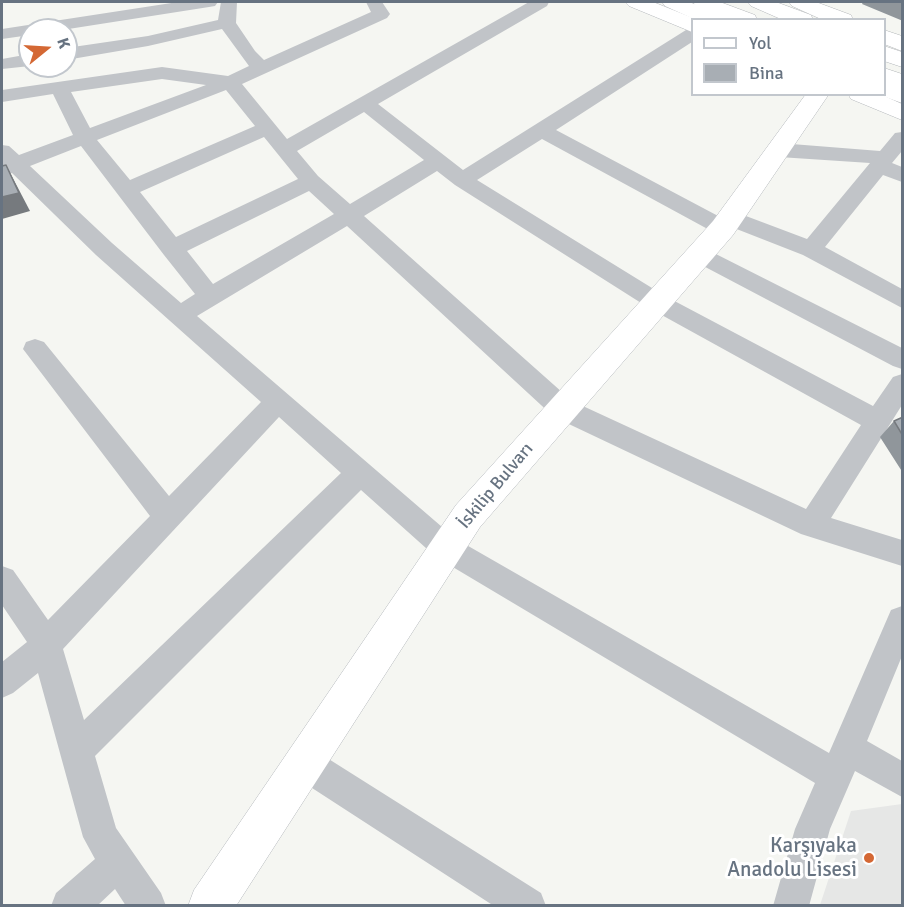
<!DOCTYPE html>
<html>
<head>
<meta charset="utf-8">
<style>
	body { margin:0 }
	#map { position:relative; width:904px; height:907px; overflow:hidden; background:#f5f6f2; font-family:Signika,sans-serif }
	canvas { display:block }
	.frame { position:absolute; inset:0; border:3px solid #677381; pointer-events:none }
	.legend { position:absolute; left:691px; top:18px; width:195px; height:78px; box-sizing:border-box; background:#fff; border:2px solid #c2c7cd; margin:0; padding:8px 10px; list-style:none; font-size:18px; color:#677381 }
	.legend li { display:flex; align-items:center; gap:12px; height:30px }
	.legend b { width:30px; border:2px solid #c2c7cd }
	.north { position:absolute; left:18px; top:18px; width:60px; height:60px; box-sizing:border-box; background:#fff; border:2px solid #c2c7cd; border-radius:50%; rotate:72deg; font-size:16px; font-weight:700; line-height:24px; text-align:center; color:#677381 }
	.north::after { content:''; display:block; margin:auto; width:21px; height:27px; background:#d46834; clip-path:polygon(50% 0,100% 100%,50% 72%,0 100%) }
</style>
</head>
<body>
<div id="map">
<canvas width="904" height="907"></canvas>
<div class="frame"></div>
<ul class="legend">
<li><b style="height:8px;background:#fff"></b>Yol</li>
<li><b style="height:16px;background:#a8aeb4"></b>Bina</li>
</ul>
<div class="north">K</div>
</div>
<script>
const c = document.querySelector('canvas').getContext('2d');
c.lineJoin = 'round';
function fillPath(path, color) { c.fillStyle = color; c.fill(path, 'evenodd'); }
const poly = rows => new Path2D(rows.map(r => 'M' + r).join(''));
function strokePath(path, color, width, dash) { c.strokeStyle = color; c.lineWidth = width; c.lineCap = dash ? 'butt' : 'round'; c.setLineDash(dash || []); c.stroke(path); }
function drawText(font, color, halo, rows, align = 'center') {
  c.font = font + ' Signika,sans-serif'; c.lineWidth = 6; c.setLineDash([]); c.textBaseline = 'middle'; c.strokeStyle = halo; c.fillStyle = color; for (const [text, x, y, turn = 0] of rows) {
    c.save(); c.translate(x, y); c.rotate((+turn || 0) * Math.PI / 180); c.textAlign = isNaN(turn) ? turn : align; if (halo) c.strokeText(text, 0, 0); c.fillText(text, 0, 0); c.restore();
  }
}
fillPath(poly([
	[902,804,902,905,820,905,851,811]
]), '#e6e7e6');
const secondary = poly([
	[625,2,653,2,698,20,692,20,692,32,629,6,625,2],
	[806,94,829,94,733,235,480,527,236,906,188,906,194,890,456,505,713,221,806,94],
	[848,94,880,94,902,104,902,120,851,99,848,94]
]);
const primary = poly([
	[662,2,689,2,724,15,726,20,696,20,665,6,662,2],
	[748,2,776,2,811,15,813,20,783,20,751,6,748,2],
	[884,46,902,52,902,67,884,61,884,46],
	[884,82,902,88,902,103,877,94,884,94,884,82]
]);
const trunk = poly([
	[693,2,720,2,755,15,757,20,727,20,696,6,693,2],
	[789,2,816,2,851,15,853,20,823,20,792,6,789,2],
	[884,30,902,36,902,51,884,44,884,30],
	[884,68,902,74,902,89,884,83,884,68]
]);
strokePath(secondary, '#b4b8bc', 1);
strokePath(primary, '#b3b6ba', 1);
strokePath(trunk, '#b4b7ba', 1);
fillPath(poly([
	[178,2,218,2,215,6,209,7,62,30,30,30,30,35,2,39,2,29,178,2],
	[221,2,237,2,236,23,255,51,264,60,371,12,366,2,382,2,390,14,387,18,242,84,287,139,529,2,549,2,547,6,378,104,463,170,686,30,692,29,692,42,556,130,720,217,722,213,730,210,807,239,870,163,779,157,772,155,769,150,772,145,779,143,880,151,895,133,902,132,902,151,892,163,902,167,902,182,883,175,825,247,902,289,902,308,803,255,734,228,731,233,723,236,715,233,542,139,477,180,665,296,873,406,893,377,902,374,902,405,831,518,902,540,902,566,801,534,554,417,347,226,197,316,456,539,829,753,891,610,902,606,902,656,867,741,902,761,902,797,855,771,830,829,809,906,773,906,795,829,815,783,436,557,361,490,95,756,116,828,161,893,166,906,126,906,115,889,97,906,51,906,56,893,95,859,83,837,38,673,13,693,2,698,2,662,27,642,2,605,2,566,13,570,48,620,150,516,23,349,26,342,35,339,44,342,169,496,261,402,96,255,12,173,2,176,2,145,9,146,19,155,73,135,53,94,2,102,2,90,162,67,228,76,249,66,222,29,148,46,66,60,66,48,148,36,218,20,221,2],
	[162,79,206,85,90,128,71,92,162,79],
	[226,90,255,126,130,180,97,140,226,90],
	[364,112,424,160,350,204,318,176,297,151,364,112],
	[264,137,298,179,176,237,140,192,264,137],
	[81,146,164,255,195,294,181,303,112,243,30,166,81,146],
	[437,171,455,185,649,308,861,425,806,509,572,401,364,216,437,171],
	[309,191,334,214,213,284,187,251,309,191],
	[279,417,341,473,84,720,63,649,279,417],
	[30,54,30,66,2,69,2,59,30,54],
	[700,246,902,348,902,369,893,366,692,260,689,254,692,248,700,246],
	[304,746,316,751,541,893,546,906,494,906,292,775,287,763,292,751,304,746]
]), '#c1c4c8');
fillPath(secondary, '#fff');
fillPath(primary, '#fff');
fillPath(trunk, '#fff');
fillPath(poly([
	[863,2,903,2,903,21,862,4],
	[903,417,903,473,880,437,894,421]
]), '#90969b');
fillPath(poly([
	[6,165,30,211,2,219,2,197]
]), '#767a7e');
const building = poly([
	[6,165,19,193,2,197,2,166,6,165],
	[903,417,903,436,894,421,903,417]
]);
fillPath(building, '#a8aeb4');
strokePath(building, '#767a7e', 1.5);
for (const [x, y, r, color] of [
	[869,858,6,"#d46834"]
]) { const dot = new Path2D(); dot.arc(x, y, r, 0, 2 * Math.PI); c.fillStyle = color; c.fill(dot); strokePath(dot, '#fff', 2); }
drawText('18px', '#677381', '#fff', [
	["İskilip Bulvarı",496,486,-50]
]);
drawText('21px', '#677381', '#fff', [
	["Karşıyaka",857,846],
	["Anadolu Lisesi",857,870]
], 'right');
</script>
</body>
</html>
